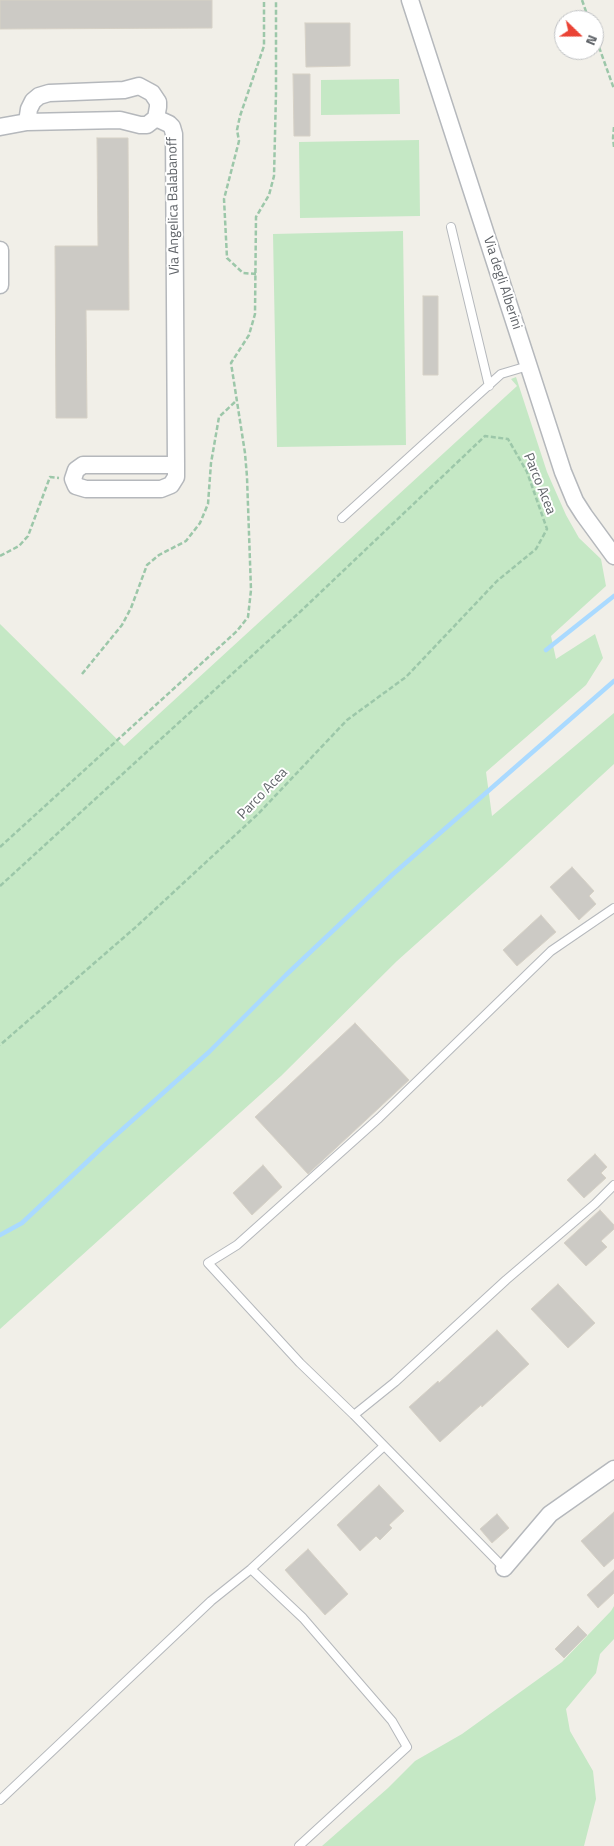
<!DOCTYPE html>
<html>
<head>
<meta charset="utf-8">
<style>
	body { margin:0 }
	#map { position:relative; width:614px; height:1846px; overflow:hidden; background:#f1efe8; font-family:"Titillium Web",sans-serif }
	canvas { display:block }
	.north { position:absolute; left:554px; top:10px; width:50px; height:50px; box-sizing:border-box; background:#fff; border:1px solid #bfc1c3; border-radius:50%; rotate:112deg; font-size:14px; font-weight:700; line-height:20px; text-align:center; color:#5f6368 }
	.north::after { content:''; display:block; margin:auto; width:18px; height:22px; background:#ea4335; clip-path:polygon(50% 0,100% 100%,50% 72%,0 100%) }
</style>
</head>
<body>
<div id="map">
<canvas width="614" height="1846"></canvas>
<div class="north">N</div>
</div>
<script>
const c = document.querySelector('canvas').getContext('2d');
c.lineJoin = 'round';
function fillPath(path, color) { c.fillStyle = color; c.fill(path, 'evenodd'); }
const poly = rows => new Path2D(rows.map(r => 'M' + r).join(''));
function strokePath(path, color, width, dash) { c.strokeStyle = color; c.lineWidth = width; c.lineCap = dash ? 'butt' : 'round'; c.setLineDash(dash || []); c.stroke(path); }
function drawText(font, color, halo, rows, align = 'center') {
  c.font = font + ' "Titillium Web",sans-serif'; c.lineWidth = 4; c.setLineDash([]); c.textBaseline = 'middle'; c.strokeStyle = halo; c.fillStyle = color; for (const [text, x, y, turn = 0] of rows) {
    c.save(); c.translate(x, y); c.rotate((+turn || 0) * Math.PI / 180); c.textAlign = isNaN(turn) ? turn : align; if (halo) c.strokeText(text, 0, 0); c.fillText(text, 0, 0); c.restore();
  }
}
fillPath(poly([
	[399,79,400,114,321,115,321,80],
	[419,140,420,216,300,218,299,142],
	[403,231,406,445,277,447,273,234],
	[516,377,547,472,566,515,579,538,601,559,606,586,551,636,556,659,595,634,603,658,586,685,486,772,492,816,614,713,614,764,502,867,397,961,281,1076,0,1329,0,624,124,746,517,386,511,379],
	[614,1606,614,1639,600,1654,596,1673,566,1709,570,1731,593,1771,596,1799,584,1846,322,1846,388,1788,415,1761,462,1734,562,1662,611,1611]
]), '#c5e8c5');
strokePath(poly([
	[546,650,614,596],
	[0,1235,22,1223,106,1144,209,1052,286,975,392,875,614,681]
]), '#aadaff', 4.5);
const building = poly([
	[0,0,212,0,212,28,0,29,0,0],
	[305,23,350,23,350,66,306,67,305,23],
	[293,74,310,74,310,136,294,136,293,74],
	[97,138,128,138,129,310,86,310,87,418,56,418,55,246,98,246,97,138],
	[423,296,438,296,438,375,423,375,423,296],
	[572,867,594,891,589,896,596,904,579,920,550,887,572,867],
	[541,915,556,932,517,966,503,950,541,915],
	[355,1023,409,1080,308,1174,255,1117,355,1023],
	[595,1154,607,1167,601,1173,606,1178,584,1198,567,1180,595,1154],
	[263,1165,282,1187,252,1215,233,1193,263,1165],
	[600,1210,614,1225,614,1229,601,1241,607,1247,586,1266,564,1243,600,1210],
	[558,1284,595,1323,568,1348,531,1309,558,1284],
	[497,1330,529,1364,482,1407,481,1405,440,1442,409,1407,438,1381,439,1383,497,1330],
	[379,1485,404,1511,389,1525,392,1528,380,1540,376,1536,360,1551,337,1525,379,1485],
	[614,1512,614,1558,604,1567,581,1541,614,1512],
	[497,1514,509,1528,492,1543,480,1529,497,1514],
	[308,1549,348,1594,325,1615,285,1570,308,1549],
	[614,1570,614,1593,598,1608,587,1595,614,1570],
	[578,1626,587,1635,564,1658,555,1649,578,1626]
]);
fillPath(building, '#cccac5');
strokePath(building, '#d6d1c6', 1);
const lane = poly([
	[451,227,489,386],
	[342,518,501,374,528,366],
	[354,1415,395,1382,506,1280,595,1204,614,1185],
	[504,1568,354,1415,300,1363,208,1263,237,1245,379,1118,551,951,614,908],
	[251,1569,303,1618,392,1721,407,1747,299,1846],
	[0,1800,211,1601,251,1569,384,1446]
]);
const street = poly([
	[410,0,563,472,575,501,584,515,614,556],
	[156,118,169,124,172,127,174,134,176,465,176,477,171,485,161,489,86,489,76,486,73,479,76,470,83,465,176,465],
	[0,127,27,122,120,120,140,125,147,125,156,118,158,107,158,102,152,93,139,86,124,90,49,93,39,96,33,101,29,109,27,122],
	[0,250,0,285],
	[504,1568,550,1514,614,1469]
]);
strokePath(lane, '#b5b8bc', 10);
strokePath(street, '#b5b8bc', 19);
strokePath(poly([
	[582,0,589,20],
	[594,33,614,89],
	[614,127,613,138,614,147],
	[256,274,243,273,227,258,224,199,239,141,237,130,240,116,264,46,264,0],
	[0,556,19,546,28,536,50,477,59,478],
	[82,674,122,625,131,608,147,565,159,555,186,541,200,523,208,504,211,463,219,417,237,400],
	[0,847,237,631,248,617,251,590,247,477,245,453,231,363,249,335,255,314,256,217,269,195,274,176,276,93,276,0],
	[0,886,301,611,485,436,508,439,527,472,547,529,536,549,497,581,406,677,347,720,258,814,137,926,0,1045]
]), '#9cc7a9', 2.5, [5, 2.5]);
strokePath(lane, '#fff', 8);
strokePath(street, '#fff', 16);
drawText('14px', '#5f6368', '#fff', [
	["Via Angelica Balabanoff",174,206,-91],
	["Via degli Alberini",502,283,72],
	["Parco Acea",539,484,68],
	["Parco Acea",263,794,-46]
]);
</script>
</body>
</html>
